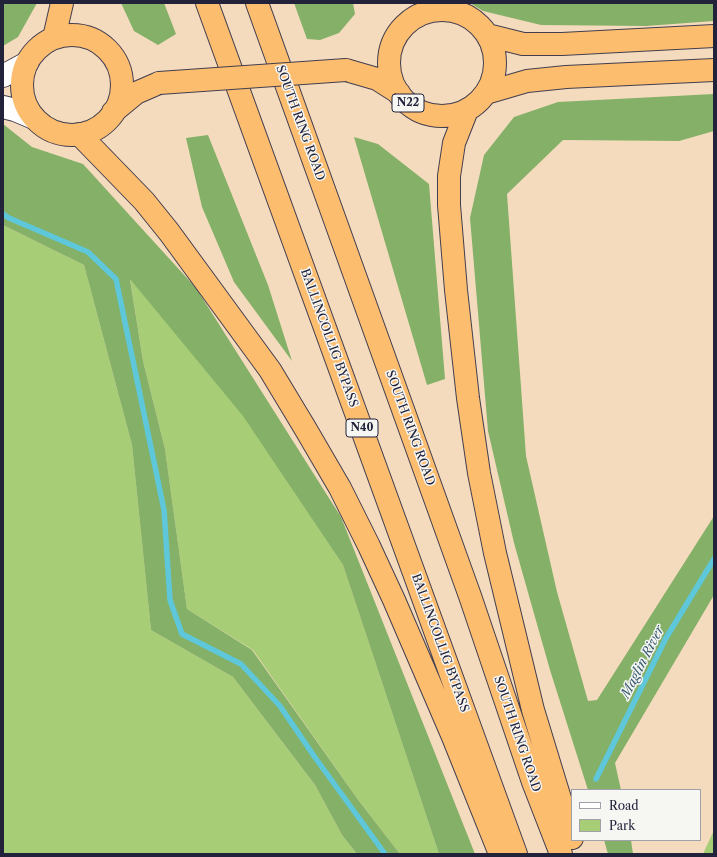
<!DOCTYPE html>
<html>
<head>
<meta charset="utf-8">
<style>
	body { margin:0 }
	#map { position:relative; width:717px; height:857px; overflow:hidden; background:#f4dbbe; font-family:"Libre Caslon Text",serif }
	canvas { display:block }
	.frame { position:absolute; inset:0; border:4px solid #22223b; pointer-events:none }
	.legend { position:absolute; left:571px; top:789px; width:130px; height:52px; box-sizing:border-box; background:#f6f6f2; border:1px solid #a1a1a9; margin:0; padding:5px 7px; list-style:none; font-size:12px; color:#22223b }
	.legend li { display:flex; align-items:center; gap:8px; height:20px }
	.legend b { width:20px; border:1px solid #a1a1a9 }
</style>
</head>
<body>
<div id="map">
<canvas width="717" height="857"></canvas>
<div class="frame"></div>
<ul class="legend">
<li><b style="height:5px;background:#fff"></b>Road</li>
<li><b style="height:11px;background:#a7cd77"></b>Park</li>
</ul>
</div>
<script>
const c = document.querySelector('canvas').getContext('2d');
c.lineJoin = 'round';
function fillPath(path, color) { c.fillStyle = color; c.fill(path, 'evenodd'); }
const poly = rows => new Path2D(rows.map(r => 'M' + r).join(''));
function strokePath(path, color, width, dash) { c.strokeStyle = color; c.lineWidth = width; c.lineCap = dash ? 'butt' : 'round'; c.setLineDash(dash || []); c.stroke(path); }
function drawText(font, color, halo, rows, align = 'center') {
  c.font = font + ' "Libre Caslon Text",serif'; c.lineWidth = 3; c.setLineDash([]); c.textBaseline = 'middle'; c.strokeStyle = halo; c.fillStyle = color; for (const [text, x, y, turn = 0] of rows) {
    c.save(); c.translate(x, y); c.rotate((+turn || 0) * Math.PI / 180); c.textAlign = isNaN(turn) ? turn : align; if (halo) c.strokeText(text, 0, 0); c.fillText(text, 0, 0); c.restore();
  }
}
fillPath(poly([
	[3,225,84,265,132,445,151,630,233,677,315,785,342,835,357,854,3,854],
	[130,278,244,416,343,565,439,854,400,854,359,801,253,650,187,609,165,449,143,361],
	[714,830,714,854,703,854]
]), '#a7cd77');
fillPath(poly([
	[3,3,37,3,18,37,3,46],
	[121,3,164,3,176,34,158,45,134,31],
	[294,3,353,3,355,14,339,33,320,40,307,39],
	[470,3,714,3,714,21,646,26,541,25,483,11],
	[714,94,714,131,679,141,563,140,507,194,526,456,557,592,588,701,597,700,714,516,714,595,615,763,621,790,588,790,550,670,514,543,488,431,470,218,484,155,514,117,558,102],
	[3,124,32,147,83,164,196,288,341,517,475,854,439,854,343,565,243,416,130,279,143,361,165,449,187,609,252,650,359,801,400,854,357,854,342,835,315,785,233,677,151,630,132,445,84,265,3,225],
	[208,135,268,285,292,361,234,282,202,207,186,138],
	[354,137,378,144,429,184,445,379,427,385],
	[604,840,631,840,633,854,608,854]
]), '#85b068');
strokePath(poly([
	[3,214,9,218,88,252,116,279,164,510,170,600,182,634,241,664,280,706,314,756,385,854],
	[596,779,666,638,714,559]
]), '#5ec7d9', 5.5);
const tertiary = poly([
	[3,76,27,63],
	[3,107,15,110,34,118]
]);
const trunk = poly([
	[207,3,516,854],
	[257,3,470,596,533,782,561,854],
	'389 63a53 53 0 1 1 106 0a53 53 0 1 1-106 0Z',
	[487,35,523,44,562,44,714,36],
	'22 85a50 50 0 1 1 100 0a50 50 0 1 1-100 0Z',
	[54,38,62,3],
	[346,70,377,79,399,93],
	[486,93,527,81,566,77,714,70],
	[467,110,454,143,449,176,449,205,456,290,468,398,479,473,495,553,533,710,572,838],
	[113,112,136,93,159,83],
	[79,134,144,201,169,232,270,370,305,428,340,488,369,546,394,600,453,737,500,854]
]);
strokePath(tertiary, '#423e4f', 24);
strokePath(trunk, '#423e4f', 24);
strokePath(tertiary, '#fff', 22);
strokePath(trunk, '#fcbd6f', 22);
const trunkBridge = poly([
	[159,83,346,70]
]);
strokePath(trunkBridge, '#423e4f', 24, []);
strokePath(trunkBridge, '#fcbd6f', 22);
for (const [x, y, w] of [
	[408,103,32],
	[362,428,32]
]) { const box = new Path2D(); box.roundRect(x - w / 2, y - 9, w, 18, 3); c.fillStyle = '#f6f6f2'; c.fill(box); strokePath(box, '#22223b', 1); }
drawText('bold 11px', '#22223b', null, [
	["N22",408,103],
	["N40",362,428]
]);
drawText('12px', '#22223b', '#f6f6f2', [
	["SOUTH RING ROAD",300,123,70],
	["BALLINCOLLIG BYPASS",329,338,70],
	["SOUTH RING ROAD",410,428,70],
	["BALLINCOLLIG BYPASS",440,643,70],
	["SOUTH RING ROAD",517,734,71]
]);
drawText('italic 13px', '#375c72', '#f6f6f2', [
	["Maglin River",643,662,-63]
]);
</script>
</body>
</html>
